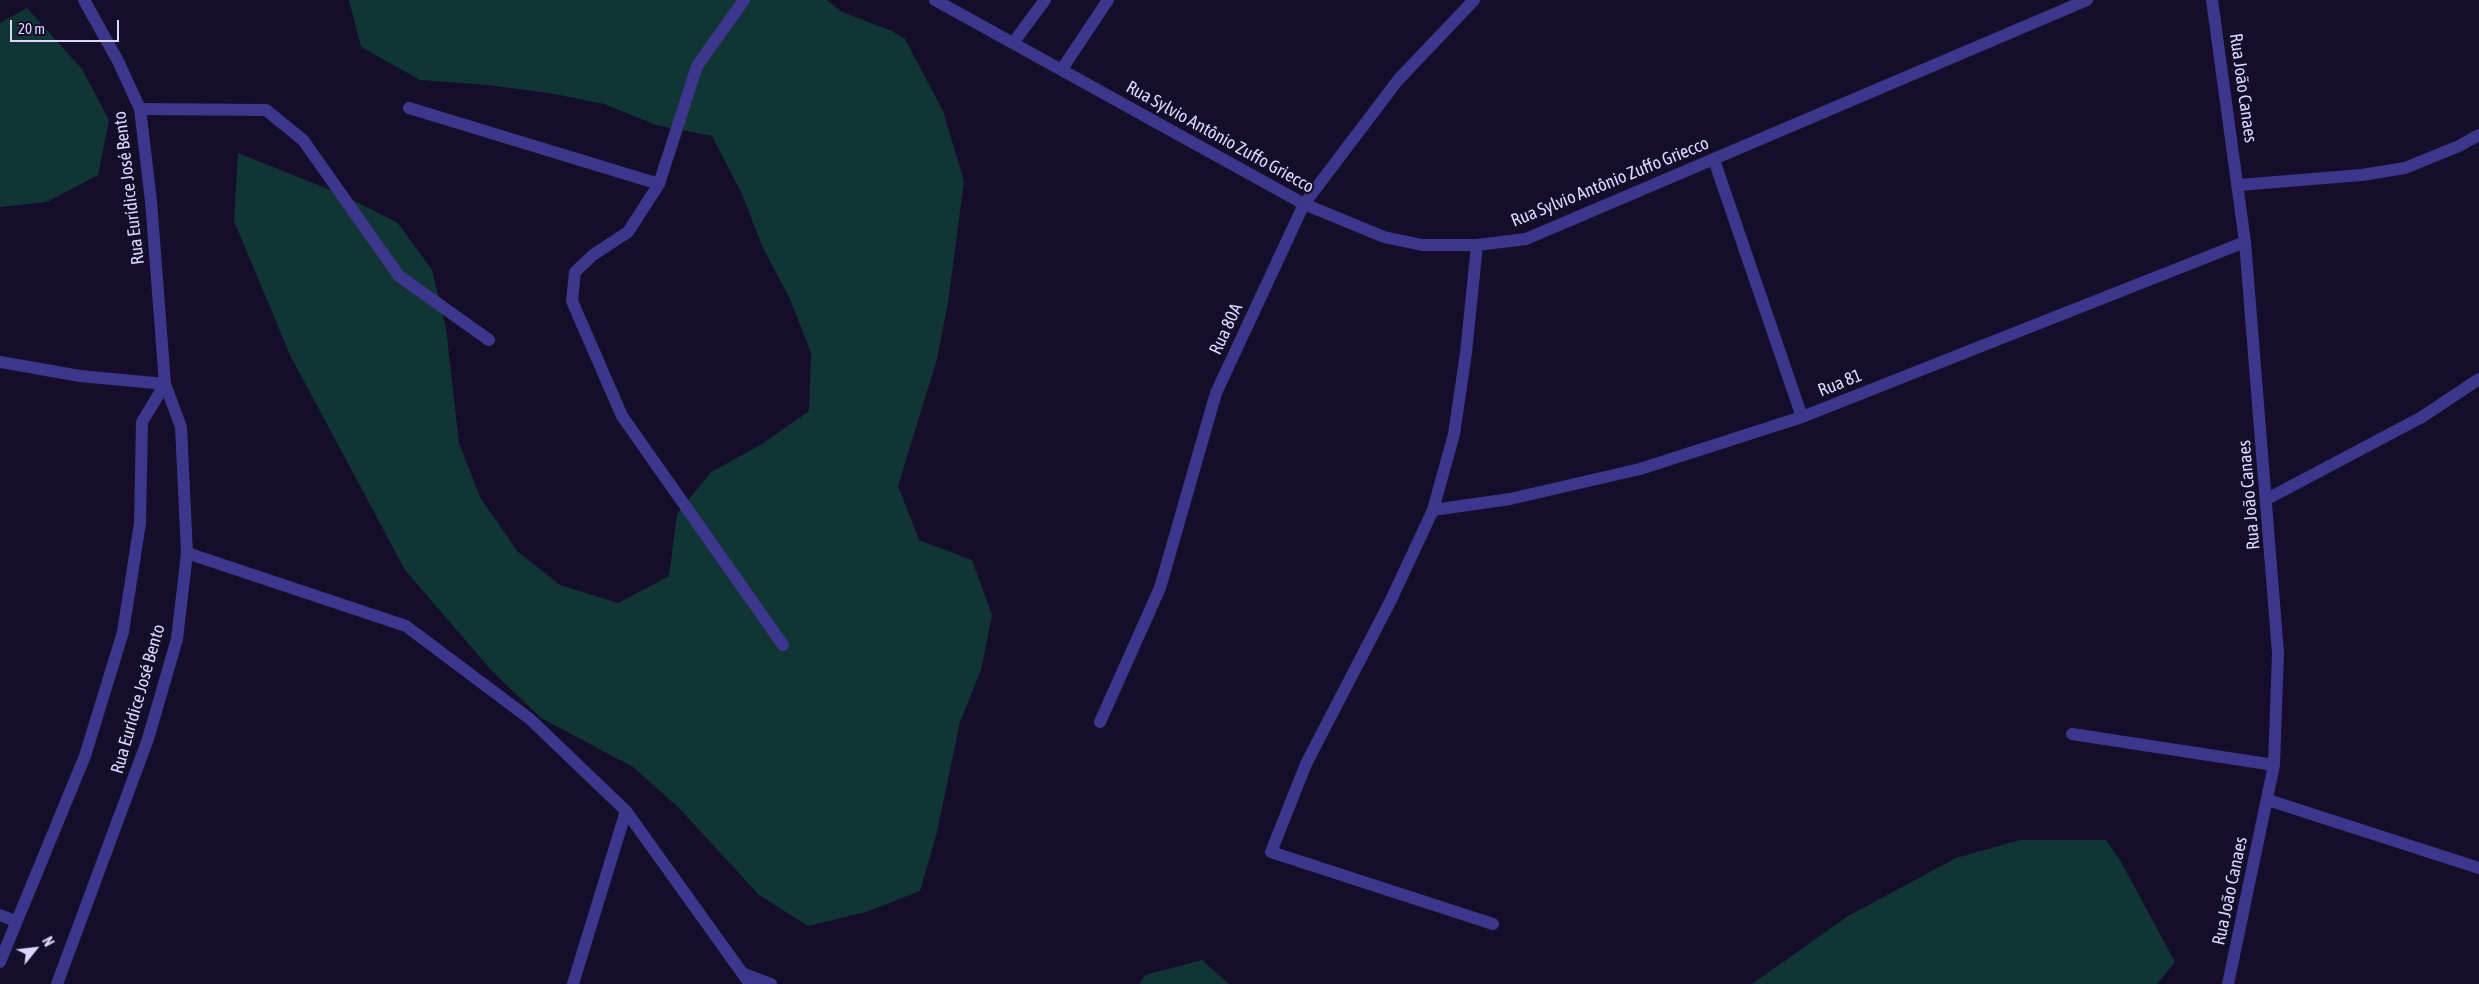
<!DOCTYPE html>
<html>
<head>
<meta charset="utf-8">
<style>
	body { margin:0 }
	#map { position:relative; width:2479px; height:984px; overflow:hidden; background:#140e2a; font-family:"Asap Condensed",sans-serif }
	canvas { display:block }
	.north { position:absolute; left:10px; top:924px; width:50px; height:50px; -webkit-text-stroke:4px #140e2a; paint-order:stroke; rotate:61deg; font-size:14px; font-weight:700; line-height:20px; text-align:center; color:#ddd7ff }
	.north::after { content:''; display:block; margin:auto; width:18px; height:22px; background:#ddd7ff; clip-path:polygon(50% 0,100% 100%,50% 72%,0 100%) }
	.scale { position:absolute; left:10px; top:20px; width:109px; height:22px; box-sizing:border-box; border:2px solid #ddd7ff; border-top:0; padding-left:6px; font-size:15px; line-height:18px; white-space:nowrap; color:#ddd7ff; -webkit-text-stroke:4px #140e2a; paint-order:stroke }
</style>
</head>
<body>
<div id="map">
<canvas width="2479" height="984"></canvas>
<div class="north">N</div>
<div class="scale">20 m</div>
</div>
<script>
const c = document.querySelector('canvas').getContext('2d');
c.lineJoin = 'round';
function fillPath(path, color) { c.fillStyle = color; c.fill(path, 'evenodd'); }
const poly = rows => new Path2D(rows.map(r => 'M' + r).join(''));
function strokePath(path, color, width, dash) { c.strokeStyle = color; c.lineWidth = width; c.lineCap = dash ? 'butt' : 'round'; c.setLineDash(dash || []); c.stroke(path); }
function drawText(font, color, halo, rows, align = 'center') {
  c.font = font + ' "Asap Condensed",sans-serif'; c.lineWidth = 4.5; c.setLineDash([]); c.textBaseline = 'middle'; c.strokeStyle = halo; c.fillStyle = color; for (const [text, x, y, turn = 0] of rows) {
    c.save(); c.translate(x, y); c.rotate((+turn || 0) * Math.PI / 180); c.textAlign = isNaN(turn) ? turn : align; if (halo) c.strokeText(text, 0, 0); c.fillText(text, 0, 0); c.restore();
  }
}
fillPath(poly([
	[349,0,827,0,840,11,892,31,905,39,943,111,964,181,948,303,937,359,898,486,919,540,972,560,992,615,981,670,960,722,937,832,920,891,866,912,808,926,759,895,679,808,633,767,541,718,492,671,405,570,290,355,234,221,238,153,343,195,398,223,432,270,446,328,459,443,480,497,517,551,560,585,618,603,669,576,677,514,711,472,762,444,809,411,811,353,790,299,763,248,742,194,712,136,656,125,604,104,549,93,488,85,420,80,361,47],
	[27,8,82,69,109,120,98,175,47,202,0,207,0,23],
	[2020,840,2106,840,2120,860,2175,962,2157,984,1752,984,1848,916,1956,858],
	[1202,960,1229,984,1139,984,1145,975]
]), '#113435');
strokePath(poly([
	[744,0,697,66,659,184,628,232,593,255,575,272,572,301,622,416,783,645],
	[409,108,659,184],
	[2239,185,2362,175,2405,168,2459,146,2479,135],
	[1477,245,1466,353,1454,434,1433,510,1391,600,1306,764,1271,852,1493,924],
	[2267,499,2422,417,2479,379],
	[745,974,771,984]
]), '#3c368d', 12);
strokePath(poly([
	[935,0,1304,204,1384,237,1422,245,1477,245,1526,239,2087,0],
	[2212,0,2245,242,2278,653,2274,765,2228,984],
	[1013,43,1045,0],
	[1062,69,1108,0],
	[140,109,266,110,303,140,399,276,489,340],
	[1714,160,1802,417],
	[0,362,80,376,165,384],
	[1433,510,1510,499,1640,469,1802,417,2245,242],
	[187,553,406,626,530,719,626,811,750,984],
	[1100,722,1160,588,1216,393,1304,204,1398,80,1474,0],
	[2072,734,2274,765],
	[2268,800,2479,868],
	[0,915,15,921],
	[573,984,626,811]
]), '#3c368d', 12);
strokePath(poly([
	[0,962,85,756,123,632,140,523,142,422,165,384],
	[57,984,148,739,177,639,187,553,181,427,165,384,151,201,140,109,118,61,84,0]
]), '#3c368d', 12);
drawText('18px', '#ddd7ff', '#140e2a', [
	["Rua João Canaes",2243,88,82],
	["Rua Sylvio Antônio Zuffo Griecco",1220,137,29],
	["Rua Sylvio Antônio Zuffo Griecco",1610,182,-22],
	["Rua Eurídice José Bento",129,188,-97],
	["Rua 80A",1226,329,-65],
	["Rua 81",1840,383,-22],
	["Rua João Canaes",2249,495,-95],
	["Rua Eurídice José Bento",138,699,-74],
	["Rua João Canaes",2230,891,-78]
]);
</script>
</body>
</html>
